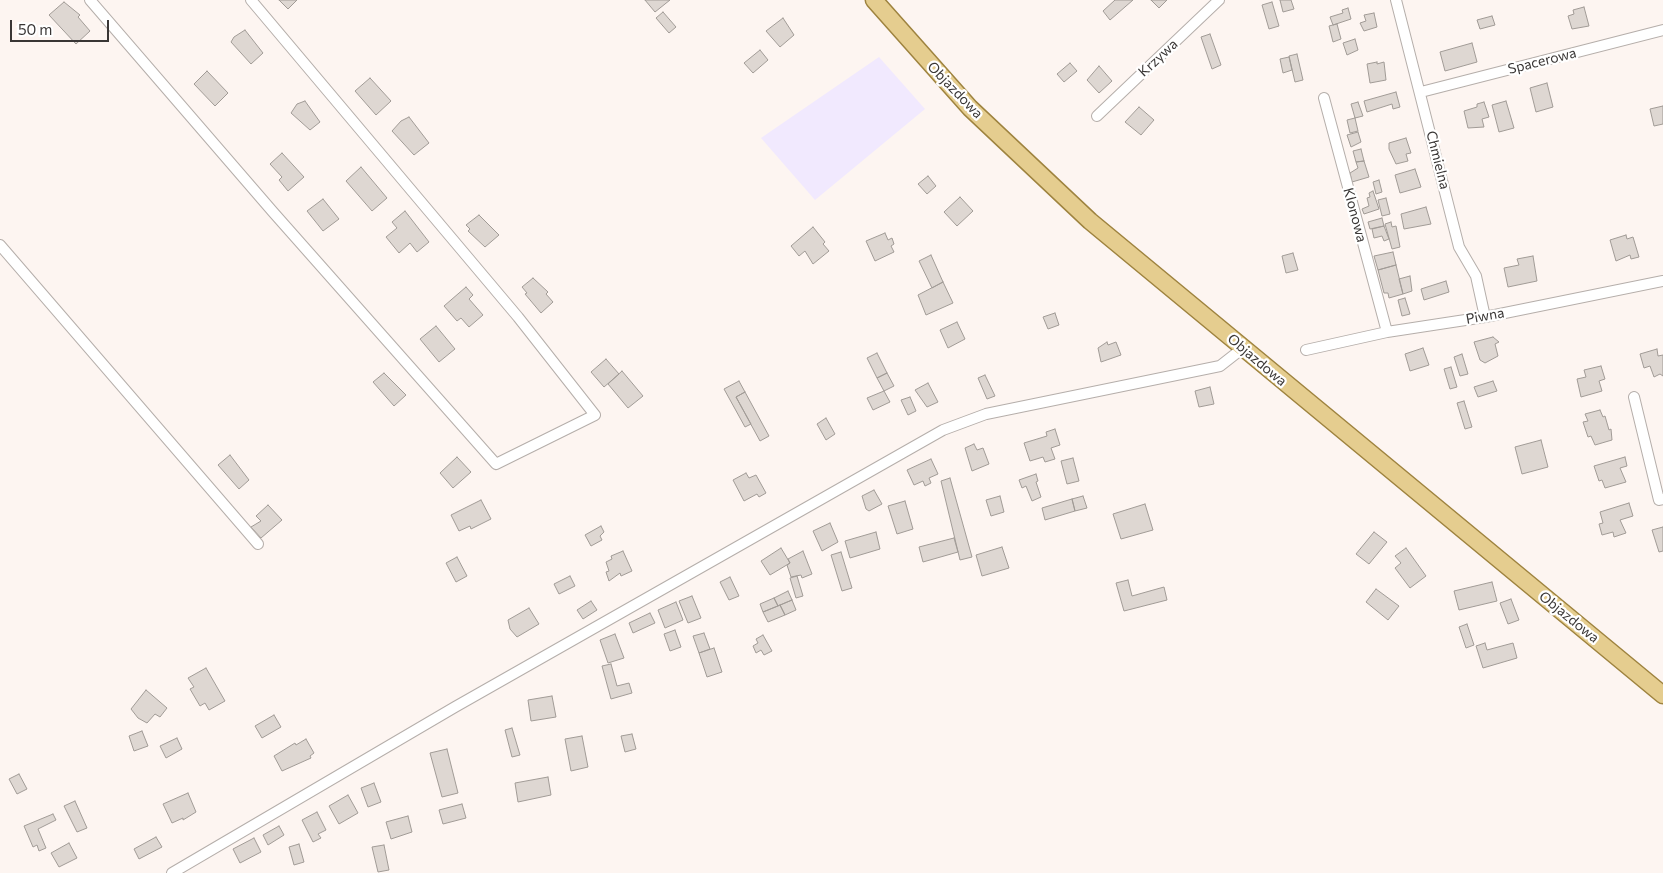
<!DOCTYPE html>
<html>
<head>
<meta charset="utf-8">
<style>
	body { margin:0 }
	#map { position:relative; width:1663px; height:873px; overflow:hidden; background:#fdf5f1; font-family:Commissioner,sans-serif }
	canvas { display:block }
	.scale { position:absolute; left:10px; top:20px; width:99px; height:22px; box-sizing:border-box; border:2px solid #393635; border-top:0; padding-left:6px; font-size:15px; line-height:18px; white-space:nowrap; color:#393635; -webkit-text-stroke:4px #fff; paint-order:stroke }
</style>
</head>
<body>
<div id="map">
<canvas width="1663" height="873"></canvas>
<div class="scale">50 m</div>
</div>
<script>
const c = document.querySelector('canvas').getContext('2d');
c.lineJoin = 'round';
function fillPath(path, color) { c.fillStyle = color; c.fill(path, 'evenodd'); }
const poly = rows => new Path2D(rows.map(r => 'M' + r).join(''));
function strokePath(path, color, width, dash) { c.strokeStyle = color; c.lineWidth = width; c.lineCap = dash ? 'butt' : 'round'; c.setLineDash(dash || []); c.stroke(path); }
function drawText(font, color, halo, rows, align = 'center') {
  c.font = font + ' Commissioner,sans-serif'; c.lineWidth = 4.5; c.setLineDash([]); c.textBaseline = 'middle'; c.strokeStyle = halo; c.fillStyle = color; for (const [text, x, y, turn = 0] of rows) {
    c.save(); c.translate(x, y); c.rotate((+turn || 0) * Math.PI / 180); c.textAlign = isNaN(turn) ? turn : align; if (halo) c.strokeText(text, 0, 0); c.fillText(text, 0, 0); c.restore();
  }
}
fillPath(poly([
	[879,57,925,109,815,200,761,138]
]), '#f1e9fe');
const building = poly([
	[279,0,297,0,288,9,279,0],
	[645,0,670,0,655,12,645,0],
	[1115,0,1133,0,1110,20,1103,11,1115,0],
	[1151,0,1167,0,1159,8,1151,0],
	[1280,0,1291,0,1294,9,1283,12,1280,0],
	[64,2,80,15,78,17,90,31,76,44,49,15,64,2],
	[1272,2,1279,26,1269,29,1262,5,1272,2],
	[1584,7,1589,26,1572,29,1568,16,1574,14,1573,10,1584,7],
	[1348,8,1351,19,1333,25,1330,17,1343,13,1342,10,1348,8],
	[663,12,676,27,669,33,656,18,663,12],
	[1374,13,1377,27,1364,31,1360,23,1366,21,1364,15,1374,13],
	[1492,16,1495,25,1480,29,1477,20,1492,16],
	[783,18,794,35,780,47,766,31,783,18],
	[1337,24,1341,39,1333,42,1329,26,1337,24],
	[245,30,263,53,251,64,231,42,234,37,245,30],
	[1210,34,1221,65,1212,69,1201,37,1210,34],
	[1355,39,1358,50,1347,55,1343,43,1355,39],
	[1472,43,1477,62,1445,71,1440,52,1472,43],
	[760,50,768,60,753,73,744,63,760,50],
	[1297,54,1303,80,1295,82,1289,56,1297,54],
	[1289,57,1292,70,1283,73,1280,59,1289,57],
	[1377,62,1377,64,1384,62,1386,80,1370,83,1367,64,1377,62],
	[1070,63,1077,71,1064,82,1057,74,1070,63],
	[1099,66,1112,81,1099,93,1087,80,1099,66],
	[207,71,228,93,215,106,194,84,207,71],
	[370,78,391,101,376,115,355,91,370,78],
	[1547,83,1553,107,1536,112,1530,88,1547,83],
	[1396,92,1400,107,1393,109,1392,104,1367,112,1364,101,1396,92],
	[305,101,320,122,310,130,291,113,297,104,305,101],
	[1506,101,1514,128,1499,132,1492,105,1506,101],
	[1358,102,1363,116,1355,118,1351,104,1358,102],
	[1484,102,1489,117,1482,119,1484,127,1468,128,1464,111,1477,107,1477,104,1484,102],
	[1663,106,1663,124,1654,126,1650,109,1663,106],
	[1139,107,1154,120,1141,135,1125,122,1139,107],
	[409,117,429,143,414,155,392,131,401,121,409,117],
	[1355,118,1358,131,1350,133,1347,120,1355,118],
	[1358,132,1361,142,1351,147,1347,135,1358,132],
	[1406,138,1411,153,1406,154,1408,161,1396,164,1389,149,1389,143,1406,138],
	[1361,149,1364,161,1356,162,1353,151,1361,149],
	[282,153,304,177,288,191,279,180,282,177,270,164,282,153],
	[1364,161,1369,177,1352,182,1350,173,1358,168,1356,162,1364,161],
	[361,167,387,198,372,211,346,181,361,167],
	[1415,169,1421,187,1400,193,1395,175,1415,169],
	[928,176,936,186,927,194,918,184,928,176],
	[1379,180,1382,192,1376,194,1373,182,1379,180],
	[1373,191,1379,209,1364,214,1362,209,1369,206,1367,198,1370,197,1369,193,1373,191],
	[960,197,973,211,957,226,944,212,960,197],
	[1386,198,1390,214,1382,216,1378,200,1386,198],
	[323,199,339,219,323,231,307,211,323,199],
	[1426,207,1431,224,1404,229,1401,214,1426,207],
	[405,211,429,242,417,252,410,243,399,253,386,237,397,228,392,222,405,211],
	[479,215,499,235,485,247,468,231,470,229,466,225,479,215],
	[1382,218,1384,226,1370,229,1368,222,1382,218],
	[1391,222,1392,227,1396,226,1400,247,1392,249,1385,224,1391,222],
	[1384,226,1389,239,1384,241,1382,236,1374,238,1372,229,1384,226],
	[813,227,825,242,823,244,829,251,813,264,805,251,799,256,791,246,813,227],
	[885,233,888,240,892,238,894,244,891,246,894,252,875,261,866,241,885,233],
	[1626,235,1627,239,1633,237,1639,257,1631,259,1630,255,1616,261,1610,240,1626,235],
	[1393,252,1396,265,1378,270,1374,256,1393,252],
	[1293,253,1298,270,1286,273,1282,256,1293,253],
	[931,255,943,282,932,288,919,261,931,255],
	[1533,256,1537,281,1508,287,1504,268,1519,265,1517,259,1533,256],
	[1396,265,1403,294,1389,298,1388,293,1384,293,1378,270,1396,265],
	[1410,276,1412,291,1403,294,1399,279,1410,276],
	[533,278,548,292,546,294,553,302,541,313,525,294,527,293,522,287,533,278],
	[1446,281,1449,292,1424,300,1421,289,1446,281],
	[943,282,953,303,926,315,918,295,943,282],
	[466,287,473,295,469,299,483,315,469,327,461,318,457,321,444,306,466,287],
	[1405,298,1410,314,1402,316,1398,300,1405,298],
	[1055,313,1059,325,1048,329,1043,317,1055,313],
	[957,322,965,339,948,348,940,330,957,322],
	[436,326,455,349,439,362,420,339,436,326],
	[1493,337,1499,342,1495,344,1498,356,1485,363,1480,360,1474,342,1493,337],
	[1107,342,1108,345,1116,342,1121,355,1101,362,1098,348,1107,342],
	[1423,348,1429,365,1410,371,1405,354,1423,348],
	[1657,349,1658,356,1663,355,1663,376,1660,374,1654,377,1650,366,1644,368,1640,354,1657,349],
	[877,353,887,373,877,378,867,358,877,353],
	[1462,354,1468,374,1460,376,1454,357,1462,354],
	[606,359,619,374,604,387,591,372,606,359],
	[1601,366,1605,379,1599,381,1602,391,1581,397,1577,379,1586,377,1584,370,1601,366],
	[1451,367,1457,387,1450,389,1444,369,1451,367],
	[622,371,643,396,628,408,608,384,622,371],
	[384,373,406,395,394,406,373,382,384,373],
	[887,373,894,386,884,391,877,378,887,373],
	[985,375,995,396,987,399,978,378,985,375],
	[739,381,745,392,736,397,751,424,745,427,724,389,739,381],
	[1493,381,1497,391,1478,397,1474,387,1493,381],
	[928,383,938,402,927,407,915,390,928,383],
	[1210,387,1214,404,1199,407,1195,391,1210,387],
	[884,391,890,402,873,410,867,398,884,391],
	[745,392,769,436,760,441,736,397,745,392],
	[910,397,916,411,908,415,901,400,910,397],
	[1464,401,1472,427,1465,429,1457,403,1464,401],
	[1600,410,1603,417,1605,416,1609,430,1611,429,1612,440,1595,445,1591,436,1588,437,1583,422,1588,421,1585,414,1600,410],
	[826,418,835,434,826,440,817,424,826,418],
	[1055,429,1060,445,1051,448,1055,459,1045,462,1043,457,1030,461,1024,443,1047,436,1046,432,1055,429],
	[1541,440,1548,467,1522,474,1515,447,1541,440],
	[974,444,977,450,983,448,989,464,972,471,965,448,974,444],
	[230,455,249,480,239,489,218,465,230,455],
	[457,457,471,472,453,488,440,473,457,457],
	[1625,457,1627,466,1620,468,1626,482,1605,488,1602,480,1599,481,1594,466,1625,457],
	[1073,458,1079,481,1067,484,1061,461,1073,458],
	[931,459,938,474,929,478,931,483,925,486,923,481,914,485,907,470,931,459],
	[746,473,749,478,756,475,766,493,759,497,757,494,744,501,733,480,746,473],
	[1036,474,1038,481,1036,482,1041,497,1032,501,1026,486,1022,488,1019,480,1036,474],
	[950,478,972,557,960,560,941,481,950,478],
	[874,490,882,504,869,511,866,509,862,496,874,490],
	[1000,496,1004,512,991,516,986,500,1000,496],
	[1083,496,1087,508,1075,511,1072,499,1083,496],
	[1072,499,1075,511,1045,520,1042,508,1072,499],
	[481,500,491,519,471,529,470,526,459,531,451,515,481,500],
	[905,501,913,529,897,534,888,506,905,501],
	[1629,503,1633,516,1620,520,1626,533,1614,537,1613,532,1602,535,1599,524,1603,523,1600,512,1629,503],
	[1145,504,1153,530,1121,539,1113,514,1145,504],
	[268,505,282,520,261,538,251,527,261,521,256,516,268,505],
	[830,523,838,542,822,551,813,531,830,523],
	[601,526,604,532,600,536,602,540,591,546,585,535,601,526],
	[1663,527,1663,551,1659,552,1652,530,1663,527],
	[876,532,880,549,850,558,845,541,876,532],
	[1374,532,1387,542,1369,564,1356,554,1374,532],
	[954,538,958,552,923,562,919,547,954,538],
	[1002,547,1009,568,982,576,976,555,1002,547],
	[781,548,790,563,770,575,761,561,781,548],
	[1406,548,1426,576,1410,588,1395,568,1401,563,1395,556,1406,548],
	[623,551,632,571,621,576,620,573,609,581,606,572,609,571,606,562,612,559,611,556,623,551],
	[803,551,812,574,802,578,801,575,791,577,787,565,790,563,788,559,803,551],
	[841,552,852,588,842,591,831,555,841,552],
	[457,557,467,576,456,582,446,563,457,557],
	[570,576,575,586,559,594,554,584,570,576],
	[797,576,803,596,796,598,790,578,797,576],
	[730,577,739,596,729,600,720,582,730,577],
	[1128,580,1132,596,1164,587,1167,600,1124,611,1116,583,1128,580],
	[1492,582,1497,601,1459,610,1454,591,1492,582],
	[1376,589,1399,606,1388,620,1366,602,1376,589],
	[788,591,792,600,778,606,774,598,788,591],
	[692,596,701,618,688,623,679,601,692,596],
	[774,598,778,606,763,612,760,604,774,598],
	[1511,599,1519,620,1508,624,1500,603,1511,599],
	[792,600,796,610,785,615,780,605,792,600],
	[591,601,597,610,583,619,577,610,591,601],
	[676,602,683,620,665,628,658,610,676,602],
	[780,605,785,615,768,622,763,612,780,605],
	[529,608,539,624,517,637,510,629,508,620,529,608],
	[650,613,655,623,633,633,629,623,650,613],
	[1467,624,1474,645,1466,648,1459,627,1467,624],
	[675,630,681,647,670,651,664,634,675,630],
	[704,633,710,649,699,653,693,636,704,633],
	[615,634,624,658,608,663,600,640,615,634],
	[763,635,772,651,764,655,761,650,756,653,753,646,758,643,756,639,763,635],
	[1485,643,1487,650,1513,643,1517,658,1483,668,1476,646,1485,643],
	[714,648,722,672,707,677,699,653,714,648],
	[611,664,617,686,629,683,632,693,611,699,602,666,611,664],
	[206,668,225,701,209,710,205,703,200,706,190,689,194,687,188,678,206,668],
	[146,690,167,708,160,717,155,714,147,723,138,718,131,709,146,690],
	[552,696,556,717,531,721,528,700,552,696],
	[274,715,281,727,262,738,255,726,274,715],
	[512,728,520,755,512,757,505,730,512,728],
	[142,731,148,746,134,751,129,736,142,731],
	[632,734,636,749,625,752,621,736,632,734],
	[582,736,588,767,571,771,565,739,582,736],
	[177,738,182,749,166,758,160,746,177,738],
	[306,739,314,753,310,756,311,758,282,771,274,756,295,743,296,745,306,739],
	[447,749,458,793,442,797,430,753,447,749],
	[19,774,27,789,17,794,9,779,19,774],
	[548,777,551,795,518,802,515,783,548,777],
	[374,783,381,802,368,807,361,788,374,783],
	[188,793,196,812,183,820,183,818,172,823,163,804,188,793],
	[348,795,358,813,339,824,329,806,348,795],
	[75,801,87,828,77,832,64,806,75,801],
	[462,804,466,818,443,824,439,810,462,804],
	[317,812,326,830,318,834,321,838,313,842,302,820,317,812],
	[53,814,56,820,38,829,46,848,39,851,37,845,33,847,24,826,53,814],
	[408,816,412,832,391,839,386,822,408,816],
	[279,826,284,835,268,845,263,835,279,826],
	[156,837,162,847,139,859,134,849,156,837],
	[254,838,261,852,240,863,233,849,254,838],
	[69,843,77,858,59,867,51,853,69,843],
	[299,844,304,862,294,865,289,847,299,844],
	[384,845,389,870,378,872,372,847,384,845]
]);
fillPath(building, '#ded7d2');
strokePath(building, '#a19b96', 1);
const minor = poly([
	[90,0,273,212,496,464,595,415,518,317,251,0],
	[1396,0,1459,247,1476,276,1485,317],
	[1421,92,1663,30],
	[1324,98,1387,332],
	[1097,116,1219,0],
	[0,245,258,544],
	[1306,350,1387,332,1485,317,1663,281],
	[1634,397,1659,500,1663,499],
	[172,873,455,707,943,430,986,414,1220,366,1243,348]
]);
const primary = poly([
	[874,0,970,108,1090,221,1663,695]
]);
strokePath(minor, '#b5aeaa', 12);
strokePath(primary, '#9e833f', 19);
strokePath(minor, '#fff', 10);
strokePath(primary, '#e5cd8f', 16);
drawText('14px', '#393635', '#fff', [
	["Krzywa",1158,58,-43],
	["Spacerowa",1542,61,-14],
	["Objazdowa",955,90,46],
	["Chmielna",1438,160,76],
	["Klonowa",1355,215,75],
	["Piwna",1485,316,-10],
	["Objazdowa",1257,360,40],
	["Objazdowa",1569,617,39]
]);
</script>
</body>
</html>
